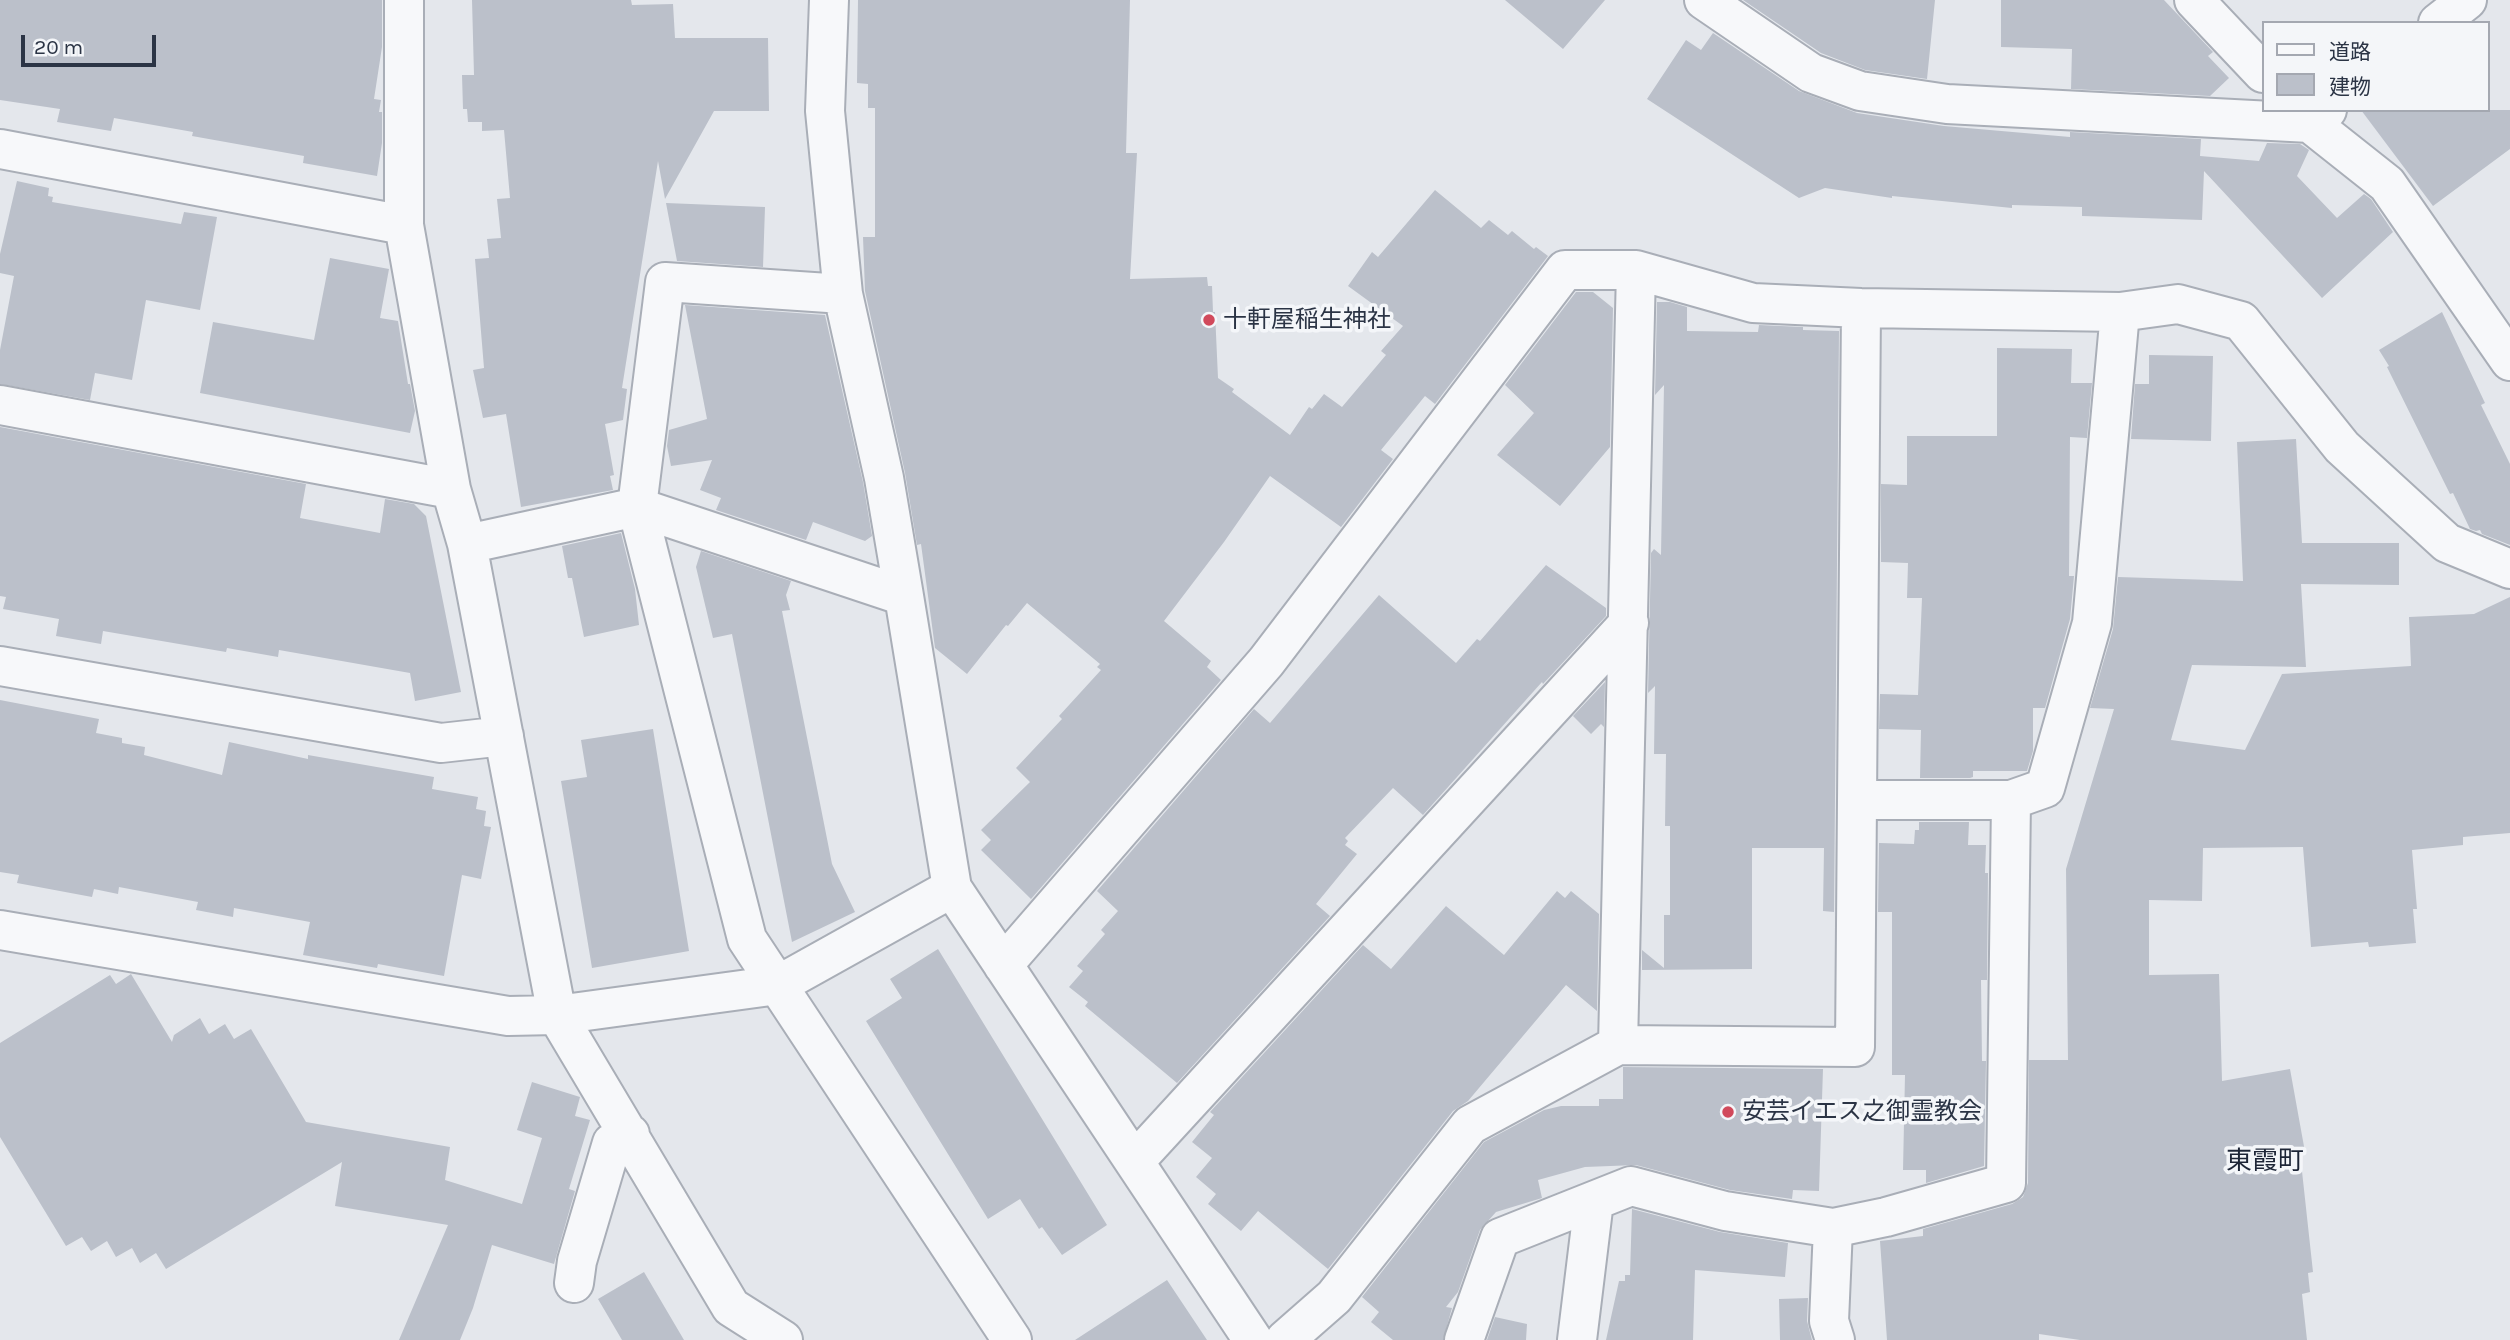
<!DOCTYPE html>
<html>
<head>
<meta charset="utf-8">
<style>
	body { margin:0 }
	#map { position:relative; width:2510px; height:1340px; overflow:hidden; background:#e4e7ec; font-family:Karla,"Noto Sans JP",sans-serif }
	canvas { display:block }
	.legend { position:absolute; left:2262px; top:21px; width:228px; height:91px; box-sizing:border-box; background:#f4f6f9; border:2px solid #a4a8b1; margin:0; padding:9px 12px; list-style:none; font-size:21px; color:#2b3445 }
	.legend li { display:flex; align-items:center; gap:14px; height:35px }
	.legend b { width:35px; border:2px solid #a4a8b1 }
	.scale { position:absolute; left:21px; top:35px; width:135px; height:32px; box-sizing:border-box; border:4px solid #2b3445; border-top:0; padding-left:9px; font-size:21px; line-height:24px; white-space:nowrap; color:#2b3445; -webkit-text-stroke:5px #f4f6f9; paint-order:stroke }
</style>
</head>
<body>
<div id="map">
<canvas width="2510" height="1340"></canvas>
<ul class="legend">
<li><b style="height:9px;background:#f7f8fa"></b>道路</li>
<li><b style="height:19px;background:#bbc0ca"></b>建物</li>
</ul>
<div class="scale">20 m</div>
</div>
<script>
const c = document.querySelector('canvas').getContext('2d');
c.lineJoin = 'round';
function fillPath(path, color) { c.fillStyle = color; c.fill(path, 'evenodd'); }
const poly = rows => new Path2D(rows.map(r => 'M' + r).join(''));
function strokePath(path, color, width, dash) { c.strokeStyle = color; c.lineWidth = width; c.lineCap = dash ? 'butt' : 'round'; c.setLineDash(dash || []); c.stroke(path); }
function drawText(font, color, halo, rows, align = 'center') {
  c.font = font + ' Karla,"Noto Sans JP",sans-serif'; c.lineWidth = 7; c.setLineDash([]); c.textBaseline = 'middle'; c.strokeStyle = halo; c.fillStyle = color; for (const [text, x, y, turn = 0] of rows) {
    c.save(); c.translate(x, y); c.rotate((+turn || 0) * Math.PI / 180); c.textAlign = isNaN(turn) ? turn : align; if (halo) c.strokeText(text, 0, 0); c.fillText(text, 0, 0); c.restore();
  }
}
fillPath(poly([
	[0,0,382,0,382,47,374,99,381,100,379,112,382,112,382,143,377,176,303,163,304,156,192,136,193,132,114,118,111,131,57,122,60,109,0,100],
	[472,0,631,0,632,5,673,4,675,38,768,38,769,111,714,111,665,199,658,161,622,388,627,389,623,420,605,424,614,475,610,476,613,490,521,507,506,414,483,418,473,370,484,368,475,259,489,258,487,239,501,238,497,199,510,198,504,130,482,131,482,122,468,122,467,109,463,109,462,75,474,75],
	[858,0,1130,0,1126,153,1137,153,1130,279,1207,277,1208,286,1212,286,1213,312,1215,312,1218,378,1234,389,1232,392,1290,435,1309,407,1312,409,1324,394,1342,407,1386,355,1381,351,1403,326,1348,286,1372,252,1378,257,1435,190,1481,228,1489,220,1508,235,1512,231,1534,249,1536,247,1548,256,1435,404,1425,396,1381,450,1393,459,1341,527,1270,476,1224,542,1164,621,1211,661,1207,667,1221,680,1031,899,981,850,991,840,981,830,1030,782,1016,768,1062,719,1059,716,1101,670,1097,667,1100,664,1027,603,1008,626,1006,625,967,674,935,648,921,544,917,545,905,473,865,291,863,237,875,237,875,108,868,108,868,84,857,83],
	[1505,0,1605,0,1563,49],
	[1743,0,1935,0,1927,79,1865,70,1821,53],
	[2001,0,2164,0,2213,52,2208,56,2229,78,2210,96,2071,89,2072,49,2001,47],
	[1713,33,1799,91,1857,113,1944,126,2070,137,2070,132,2201,139,2200,156,2259,161,2267,143,2300,144,2309,150,2297,176,2337,218,2364,194,2371,199,2393,232,2322,298,2204,171,2202,220,2082,216,2082,207,2012,205,2012,208,1892,196,1892,198,1825,188,1799,198,1647,99,1686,40,1701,50],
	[2361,110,2510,110,2510,149,2433,206],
	[17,181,49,188,48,196,53,197,52,202,181,224,184,212,217,217,200,310,146,300,132,380,95,373,90,400,0,384,0,350,14,276,0,273,0,254],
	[666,203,765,207,763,267,677,261],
	[330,258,389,269,380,318,398,321,408,384,410,384,415,411,410,433,200,393,213,322,314,340],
	[1576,292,1593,292,1613,308,1610,447,1560,506,1497,455,1534,413,1505,385],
	[1657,302,1670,302,1687,307,1687,331,1758,332,1759,325,1803,327,1803,330,1839,331,1834,912,1823,911,1824,848,1752,848,1752,969,1642,970,1642,950,1664,968,1664,915,1670,915,1670,826,1665,826,1666,754,1654,754,1655,686,1648,693,1651,553,1654,549,1661,555,1664,385,1655,395],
	[685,305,825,315,863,482,872,536,865,541,813,522,806,540,716,510,721,498,700,490,712,460,671,466,667,446,669,430,707,419],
	[2442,312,2485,403,2481,405,2510,464,2510,545,2482,534,2480,530,2476,531,2470,529,2453,493,2450,494,2387,367,2389,366,2379,350],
	[1997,348,2072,349,2071,383,2092,383,2087,438,2070,437,2069,576,2074,576,2070,619,2045,708,2033,708,2033,751,2027,771,1973,771,1973,777,1970,778,1920,778,1921,730,1879,729,1880,694,1918,695,1922,598,1907,598,1908,563,1881,562,1881,484,1907,485,1907,436,1997,436],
	[2149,355,2213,356,2211,441,2131,439,2135,384,2149,384],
	[0,427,306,484,300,518,380,533,385,499,414,504,426,516,461,692,415,701,410,673,279,650,278,657,227,648,226,652,103,631,101,644,56,636,59,619,3,609,6,597,0,596],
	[2296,439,2302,543,2399,543,2399,585,2301,584,2306,667,2192,665,2171,740,2245,750,2282,674,2411,666,2409,617,2474,614,2510,597,2510,833,2463,837,2463,845,2412,850,2417,909,2413,909,2416,943,2369,947,2368,942,2311,947,2303,847,2203,848,2202,901,2149,900,2149,975,2219,974,2222,1081,2290,1069,2305,1152,2300,1153,2313,1272,2308,1273,2310,1292,2302,1294,2307,1340,2080,1340,2039,1334,2039,1340,1887,1340,1880,1241,1923,1236,1923,1229,2012,1204,2023,1197,2028,1183,2029,1060,2068,1060,2066,869,2114,709,2090,708,2113,629,2118,577,2243,581,2237,442],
	[621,533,635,589,639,625,584,637,572,578,568,578,562,546],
	[701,551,791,581,786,595,790,610,782,611,832,864,855,912,792,942,732,634,713,638,696,567],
	[1546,565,1606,608,1606,616,1543,684,1542,682,1423,815,1393,788,1345,838,1348,841,1345,845,1357,854,1316,904,1330,916,1177,1083,1085,1006,1088,1002,1069,987,1083,971,1077,966,1105,934,1101,930,1118,911,1097,891,1254,709,1270,723,1379,595,1456,663,1477,639,1480,641],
	[1605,682,1604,727,1601,724,1591,734,1573,716],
	[0,700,99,719,96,733,122,738,122,743,145,747,144,755,222,775,229,742,308,759,308,755,434,777,432,789,478,797,476,809,486,811,484,826,491,827,481,879,462,875,444,976,378,964,377,968,303,955,310,922,234,908,233,917,196,910,198,902,119,887,118,894,94,889,92,897,17,883,19,875,0,872],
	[653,729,689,951,592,968,561,781,587,777,581,740],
	[1919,822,1969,822,1968,845,1986,845,1985,873,1988,873,1987,980,1981,980,1982,1061,1986,1061,1984,1166,1926,1183,1926,1170,1903,1170,1905,1075,1892,1075,1892,912,1878,912,1879,843,1914,844,1915,830,1919,830],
	[1557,891,1565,898,1571,891,1599,914,1597,1011,1566,985,1468,1101,1453,1111,1328,1269,1258,1211,1241,1231,1208,1204,1216,1194,1196,1177,1212,1158,1192,1142,1214,1115,1210,1112,1363,945,1391,969,1446,906,1504,955],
	[938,949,1107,1225,1062,1255,1042,1227,1039,1229,1020,1199,988,1219,866,1021,902,998,890,979],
	[131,974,172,1042,174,1035,200,1018,209,1034,225,1024,234,1039,251,1029,306,1122,450,1147,445,1180,522,1204,542,1138,517,1130,532,1082,580,1097,575,1116,590,1120,569,1189,575,1191,554,1264,492,1245,473,1308,460,1340,399,1340,448,1225,335,1206,342,1162,166,1269,156,1253,140,1263,132,1248,116,1257,107,1241,91,1251,82,1237,66,1246,0,1137,0,1043,110,975,116,984],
	[1623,1067,1823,1069,1819,1191,1793,1190,1792,1199,1730,1190,1636,1165,1585,1167,1538,1180,1542,1198,1496,1212,1480,1230,1458,1292,1446,1307,1452,1308,1443,1340,1393,1340,1371,1322,1379,1312,1362,1297,1484,1142,1544,1110,1561,1106,1599,1106,1599,1099,1623,1099],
	[1632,1209,1720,1232,1788,1243,1785,1277,1695,1270,1693,1340,1606,1340,1619,1281,1625,1281,1625,1275,1630,1275],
	[644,1272,684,1340,622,1340,598,1299],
	[1167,1280,1207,1340,1075,1340],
	[1808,1298,1807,1321,1812,1340,1780,1340,1779,1299],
	[1495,1317,1527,1324,1526,1340,1487,1340]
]), '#bbc0ca');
const street = poly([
	[404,0,404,225,451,489,467,544,557,1015,731,1307,783,1340],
	[829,0,825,111,843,294,884,478,904,596],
	[1704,0,1811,73,1860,91,1947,104,2310,123,2327,110],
	[2194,0,2263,73],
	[2438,23,2467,0],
	[2298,110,2310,123,2387,184,2510,361],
	[0,149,404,225],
	[843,294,665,282,637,507,747,939,1012,1340],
	[0,405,451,489],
	[467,544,637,507,904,596,952,888,1253,1340],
	[0,666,441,743,504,736],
	[1857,800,2011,800,2045,788,2092,623,2120,312],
	[0,930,508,1016,557,1015,778,985,952,888],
	[1003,965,1266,662,1565,270,1636,270,1753,303,1861,308,2120,312,2178,304,2241,321,2342,447,2447,543,2510,569],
	[1618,1045,1636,270],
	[1135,1161,1629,623],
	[1833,1228,1829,1321,1835,1340],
	[574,1283,577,1261,612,1143,630,1134],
	[1285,1340,1334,1297,1470,1125,1618,1045,1855,1047,1861,308],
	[1464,1340,1500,1238,1631,1186,1725,1211,1833,1228,1886,1217,2006,1183,2011,800],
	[1577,1340,1594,1201]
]);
strokePath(street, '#a9aeb7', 42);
strokePath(street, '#f7f8fa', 38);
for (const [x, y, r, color] of [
	[1209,320,7,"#d1495b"],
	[1728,1112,7,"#d1495b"]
]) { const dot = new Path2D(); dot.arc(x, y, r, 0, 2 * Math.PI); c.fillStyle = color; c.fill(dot); strokePath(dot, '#f4f6f9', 2.5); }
drawText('24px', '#2b3445', '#f4f6f9', [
	["十軒屋稲生神社",1223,320],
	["安芸イエス之御霊教会",1742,1112]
], 'left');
drawText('26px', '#1d2536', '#f4f6f9', [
	["東霞町",2265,1162]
]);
</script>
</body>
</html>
